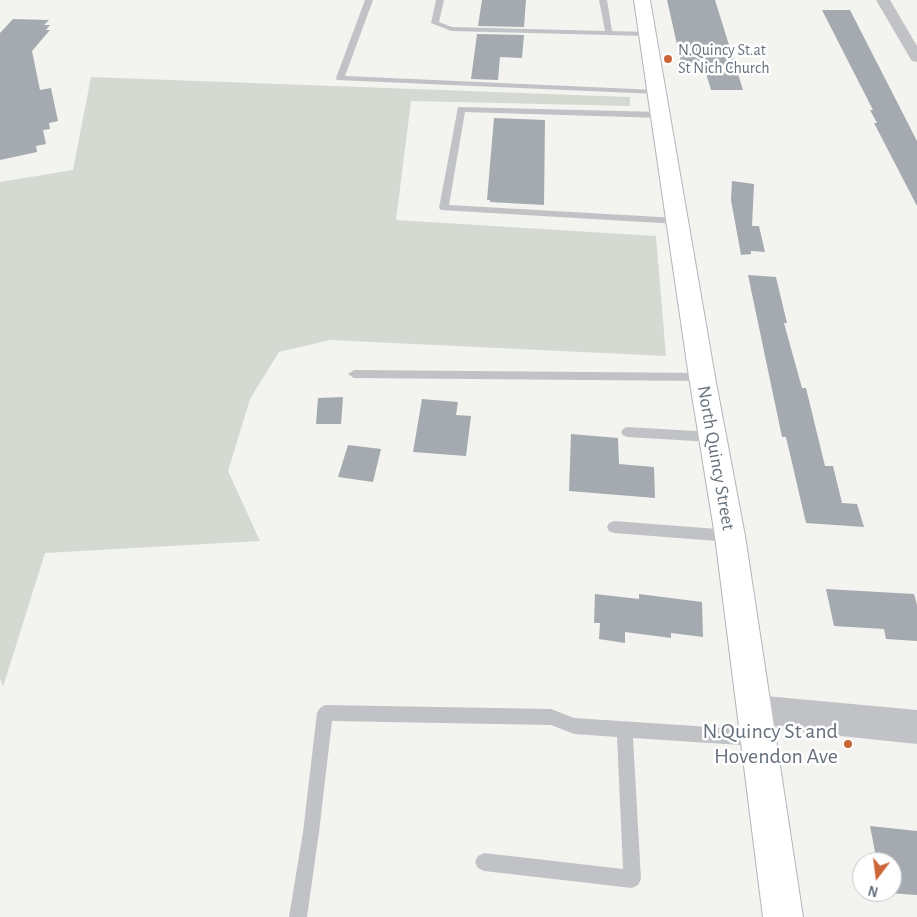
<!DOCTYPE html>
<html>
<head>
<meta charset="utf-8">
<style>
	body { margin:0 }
	#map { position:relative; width:917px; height:917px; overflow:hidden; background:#f3f4f0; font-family:"Alegreya Sans",sans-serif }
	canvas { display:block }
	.north { position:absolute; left:852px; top:852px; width:50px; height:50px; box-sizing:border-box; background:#fff; border:1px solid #c2c6cb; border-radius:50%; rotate:195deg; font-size:14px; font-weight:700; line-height:20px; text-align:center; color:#66717d }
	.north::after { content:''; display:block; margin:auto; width:18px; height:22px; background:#cc6638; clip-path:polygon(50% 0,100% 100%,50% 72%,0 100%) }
</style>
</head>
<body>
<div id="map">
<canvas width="917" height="917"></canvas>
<div class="north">N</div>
</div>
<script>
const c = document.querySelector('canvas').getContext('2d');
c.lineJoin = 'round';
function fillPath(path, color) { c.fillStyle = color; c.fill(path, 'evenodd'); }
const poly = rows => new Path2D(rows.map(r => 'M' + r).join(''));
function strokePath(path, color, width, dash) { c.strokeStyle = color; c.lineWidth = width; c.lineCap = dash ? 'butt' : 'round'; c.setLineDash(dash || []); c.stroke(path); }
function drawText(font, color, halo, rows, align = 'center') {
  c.font = font + ' "Alegreya Sans",sans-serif'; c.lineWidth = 5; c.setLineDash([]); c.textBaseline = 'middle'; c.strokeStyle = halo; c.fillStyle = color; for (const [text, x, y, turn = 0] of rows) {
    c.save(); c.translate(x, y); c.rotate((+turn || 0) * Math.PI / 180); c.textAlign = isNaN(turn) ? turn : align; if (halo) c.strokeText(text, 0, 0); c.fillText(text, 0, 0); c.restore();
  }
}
fillPath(poly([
	[91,77,630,97,630,106,411,101,396,220,656,236,666,356,330,340,279,352,250,399,228,471,260,541,45,553,3,687,0,678,0,182,73,170]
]), '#d4dad2');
fillPath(poly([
	[482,0,526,0,524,27,478,26],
	[667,0,715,0,743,90,711,90,703,63,681,62],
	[822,10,850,10,917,141,917,206,874,123,877,123,870,110,873,110],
	[13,19,49,20,44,25,50,25,46,30,50,30,32,51,40,90,51,88,58,121,49,123,50,129,43,130,46,144,36,146,37,152,0,160,0,33],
	[477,34,524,35,522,58,500,57,498,80,471,79],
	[494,118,545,120,544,205,490,202,490,200,487,200],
	[732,181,754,184,752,226,759,226,765,252,751,251,751,254,741,255,731,200],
	[748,275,776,277,787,323,784,323,802,388,806,388,825,466,833,466,842,503,857,504,864,527,806,523,786,437,782,437],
	[343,397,341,424,316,424,318,398],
	[422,399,458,402,456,415,471,416,466,456,413,452],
	[571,434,618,438,619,464,654,467,655,498,569,491],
	[348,445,381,449,373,482,338,477],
	[826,589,914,594,917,605,917,641,886,639,884,629,834,626],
	[595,594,639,599,639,594,702,602,703,637,671,633,671,638,625,632,625,643,599,639,600,623,594,623],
	[870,826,917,831,917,895,889,893,892,892,892,862,877,862]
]), '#a4aaaf');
const secondary = poly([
	[634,0,650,0,715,377,745,536,803,917,763,917,715,536,689,377,634,0]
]);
strokePath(secondary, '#b2b6ba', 2);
fillPath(poly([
	[365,0,373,0,345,76,657,90,661,92,657,94,337,80,336,78,365,0],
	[436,0,444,0,439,22,452,27,605,31,599,0,607,0,612,31,648,32,652,34,648,36,451,31,431,23,436,0],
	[458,107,661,112,665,115,661,118,465,112,449,205,677,218,682,221,677,224,441,210,439,208,458,107],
	[354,370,702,373,708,377,702,381,354,378,348,374,354,370],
	[627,427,712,432,716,434,718,437,716,440,712,442,627,437,623,435,621,432,623,429,627,427],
	[614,521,730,530,735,532,737,536,735,540,730,542,614,533,609,531,607,527,609,523,614,521],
	[325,705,551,709,574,718,756,730,762,732,764,738,762,744,756,746,633,738,641,879,638,885,632,888,484,871,478,868,475,862,478,856,484,853,623,869,617,737,574,734,551,725,332,721,319,832,307,917,289,917,303,832,317,713,320,708,325,705]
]), '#c0c2c5');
fillPath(poly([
	[876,0,890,0,917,46,917,62,912,61,910,58,876,0]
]), '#c0c2c5');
fillPath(poly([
	[755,695,917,710,917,744,755,727,743,723,738,711,743,699,755,695]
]), '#c0c2c5');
fillPath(secondary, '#fff');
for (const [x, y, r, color] of [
	[668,59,5,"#cc6638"],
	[848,744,5,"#cc6638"]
]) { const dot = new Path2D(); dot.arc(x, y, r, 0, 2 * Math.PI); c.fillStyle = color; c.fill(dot); strokePath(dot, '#fff', 2); }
drawText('16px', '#66717d', '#fff', [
	["N.Quincy St.at",678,50],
	["St Nich Church",678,68]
], 'left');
drawText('19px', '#66717d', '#fff', [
	["North Quincy Street",716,458,80]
]);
drawText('22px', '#66717d', '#fff', [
	["N.Quincy St and",838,731],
	["Hovendon Ave",838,756]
], 'right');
</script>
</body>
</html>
